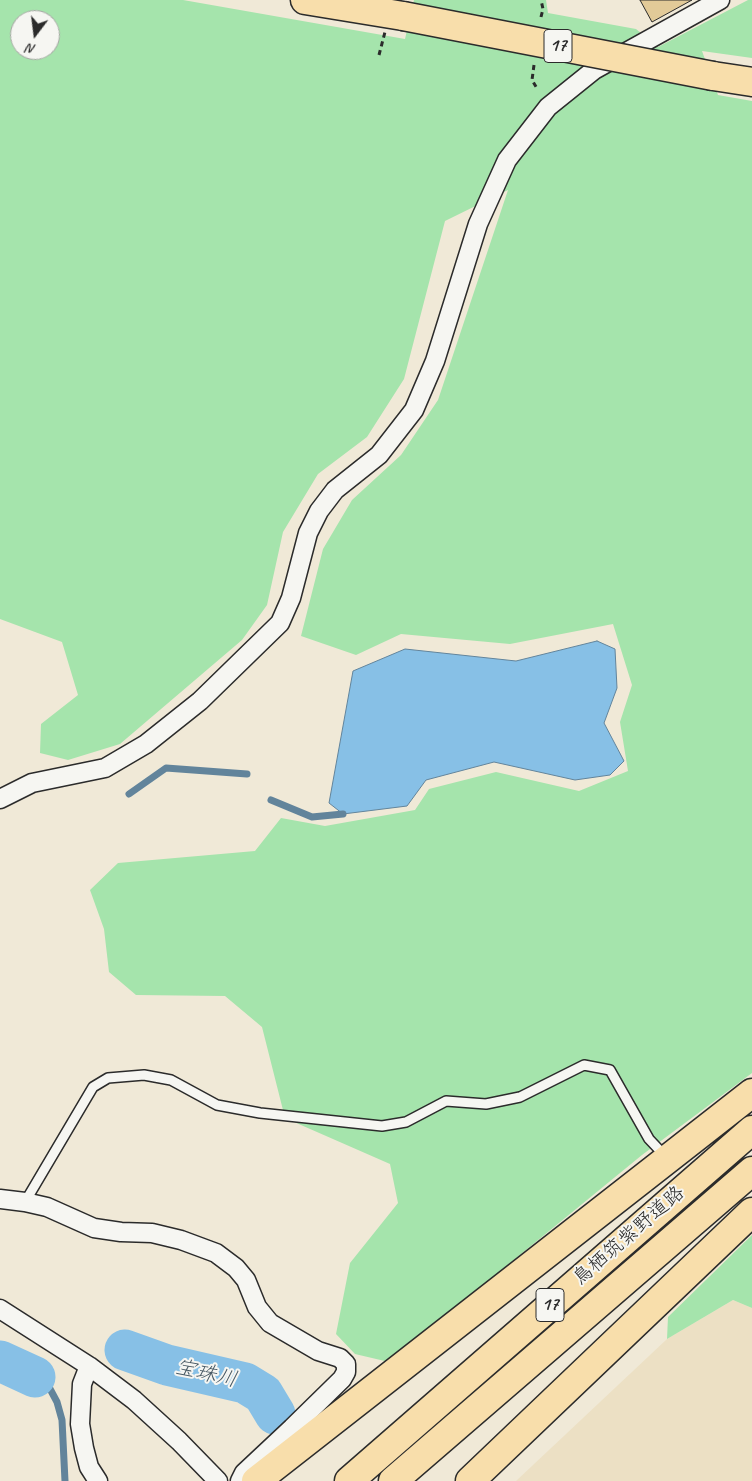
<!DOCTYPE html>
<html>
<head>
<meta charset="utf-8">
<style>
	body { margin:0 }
	#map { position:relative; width:752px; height:1481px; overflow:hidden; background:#f0e9d7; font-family:Caveat,sans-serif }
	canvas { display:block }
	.north { position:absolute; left:10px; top:10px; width:50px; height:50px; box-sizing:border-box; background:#f6f6f2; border:1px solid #a5a5a2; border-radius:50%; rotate:195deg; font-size:14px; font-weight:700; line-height:20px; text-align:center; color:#2b2b2b }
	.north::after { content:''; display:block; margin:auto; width:18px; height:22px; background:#2b2b2b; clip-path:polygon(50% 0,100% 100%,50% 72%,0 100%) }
</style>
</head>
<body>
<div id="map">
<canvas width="752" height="1481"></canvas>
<div class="north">N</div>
</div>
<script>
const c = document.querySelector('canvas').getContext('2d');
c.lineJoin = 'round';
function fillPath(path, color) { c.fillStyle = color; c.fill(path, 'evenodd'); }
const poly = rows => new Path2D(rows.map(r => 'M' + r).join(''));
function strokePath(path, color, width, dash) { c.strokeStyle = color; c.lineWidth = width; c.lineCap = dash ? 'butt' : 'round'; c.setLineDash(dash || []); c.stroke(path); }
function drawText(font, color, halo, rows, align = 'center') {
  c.font = font + ' Caveat,"Klee One",sans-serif'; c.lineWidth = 4; c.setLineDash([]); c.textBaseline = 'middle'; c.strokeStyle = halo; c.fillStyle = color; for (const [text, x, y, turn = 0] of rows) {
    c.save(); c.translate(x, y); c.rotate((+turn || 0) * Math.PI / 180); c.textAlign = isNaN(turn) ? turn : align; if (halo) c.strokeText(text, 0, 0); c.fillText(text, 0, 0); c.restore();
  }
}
fillPath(poly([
	[733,1300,752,1308,752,1481,516,1481,667,1339]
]), '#ece0c4');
fillPath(poly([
	[0,0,183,0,405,39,414,0,546,0,548,13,636,29,658,47,748,0,752,0,752,58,702,51,718,95,752,101,752,1073,642,1155,389,1362,355,1354,336,1334,350,1263,398,1203,390,1164,285,1118,262,1027,225,996,136,995,109,972,104,929,90,890,118,863,255,851,281,818,325,826,415,810,429,789,496,772,579,791,628,771,620,722,632,685,613,624,510,644,401,634,356,655,301,636,323,549,352,500,401,455,438,400,508,190,445,221,404,379,367,437,318,474,283,532,267,605,242,640,120,744,68,760,40,753,41,724,78,695,62,642,0,619],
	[20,20,50,20,50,50,20,50],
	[752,1235,752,1308,733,1300,667,1339,668,1317]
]), '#a5e4ac');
const water = poly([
	[597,641,615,649,617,688,604,723,624,761,610,775,575,780,494,762,426,780,407,806,343,814,329,803,353,671,405,649,516,661,597,641]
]);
fillPath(water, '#87c0e6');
strokePath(water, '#62849b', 1);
strokePath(poly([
	[129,794,166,768,247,774],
	[271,800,312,817,343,814],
	[35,1377,49,1387,57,1402,62,1420,65,1481]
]), '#62849b', 7);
strokePath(poly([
	[125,1350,167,1365,245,1383,263,1394,275,1414],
	[0,1361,35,1377]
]), '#87c0e6', 41);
const building = poly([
	[640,0,692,0,652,22,640,0]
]);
fillPath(building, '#e2ca98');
strokePath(building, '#2b2b2b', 1);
const lane = poly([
	[25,1202,93,1087,108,1078,144,1075,171,1080,217,1105,260,1113,382,1126,406,1122,446,1101,486,1104,520,1097,584,1065,610,1070,649,1139,666,1157]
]);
const street = poly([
	[0,799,32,783,105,768,146,744,200,701,280,623,291,598,308,533,319,511,335,490,379,455,414,410,435,361,478,224,507,160,548,107,594,70,720,0],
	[0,1199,25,1202,47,1207,94,1228,121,1232,152,1233,181,1240,216,1253,236,1268,246,1280,257,1307,270,1323,318,1351,340,1358,346,1364,346,1372,342,1379,292,1428,244,1473,240,1481],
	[0,1309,89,1366,134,1400,179,1441,218,1481],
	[89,1366,82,1384,80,1424,84,1448,89,1467,98,1481]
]);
const primary = poly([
	[305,0,403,16],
	[713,76,752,82],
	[256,1481,752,1093],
	[349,1481,752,1130],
	[393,1481,752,1171],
	[470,1481,752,1212]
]);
strokePath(lane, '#2b2b2b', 12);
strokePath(street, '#2b2b2b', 21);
strokePath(primary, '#2b2b2b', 31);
strokePath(poly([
	[541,17,543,9,541,0],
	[534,65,532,80,538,90]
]), '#2b2b2b', 3, [5, 4]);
strokePath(lane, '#f6f6f2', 9);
strokePath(street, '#f6f6f2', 18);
strokePath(primary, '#f8deab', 28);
const primaryBridge = poly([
	[403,16,713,76]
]);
strokePath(primaryBridge, '#2b2b2b', 31, []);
strokePath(poly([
	[379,55,385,32]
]), '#2b2b2b', 3, [5, 4]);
strokePath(primaryBridge, '#f8deab', 28);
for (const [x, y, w] of [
	[558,46,28],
	[550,1305,28]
]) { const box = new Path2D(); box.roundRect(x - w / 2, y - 16.5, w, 33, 4); c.fillStyle = '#f6f6f2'; c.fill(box); strokePath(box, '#2b2b2b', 1); }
drawText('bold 19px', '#2b2b2b', null, [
	["17",558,46],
	["17",550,1305]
]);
drawText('20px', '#2b2b2b', '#f6f6f2', [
	["鳥栖筑紫野道路",629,1236,-41]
]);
drawText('italic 21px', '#475863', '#f6f6f2', [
	["宝珠川",206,1374,13]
]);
</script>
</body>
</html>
